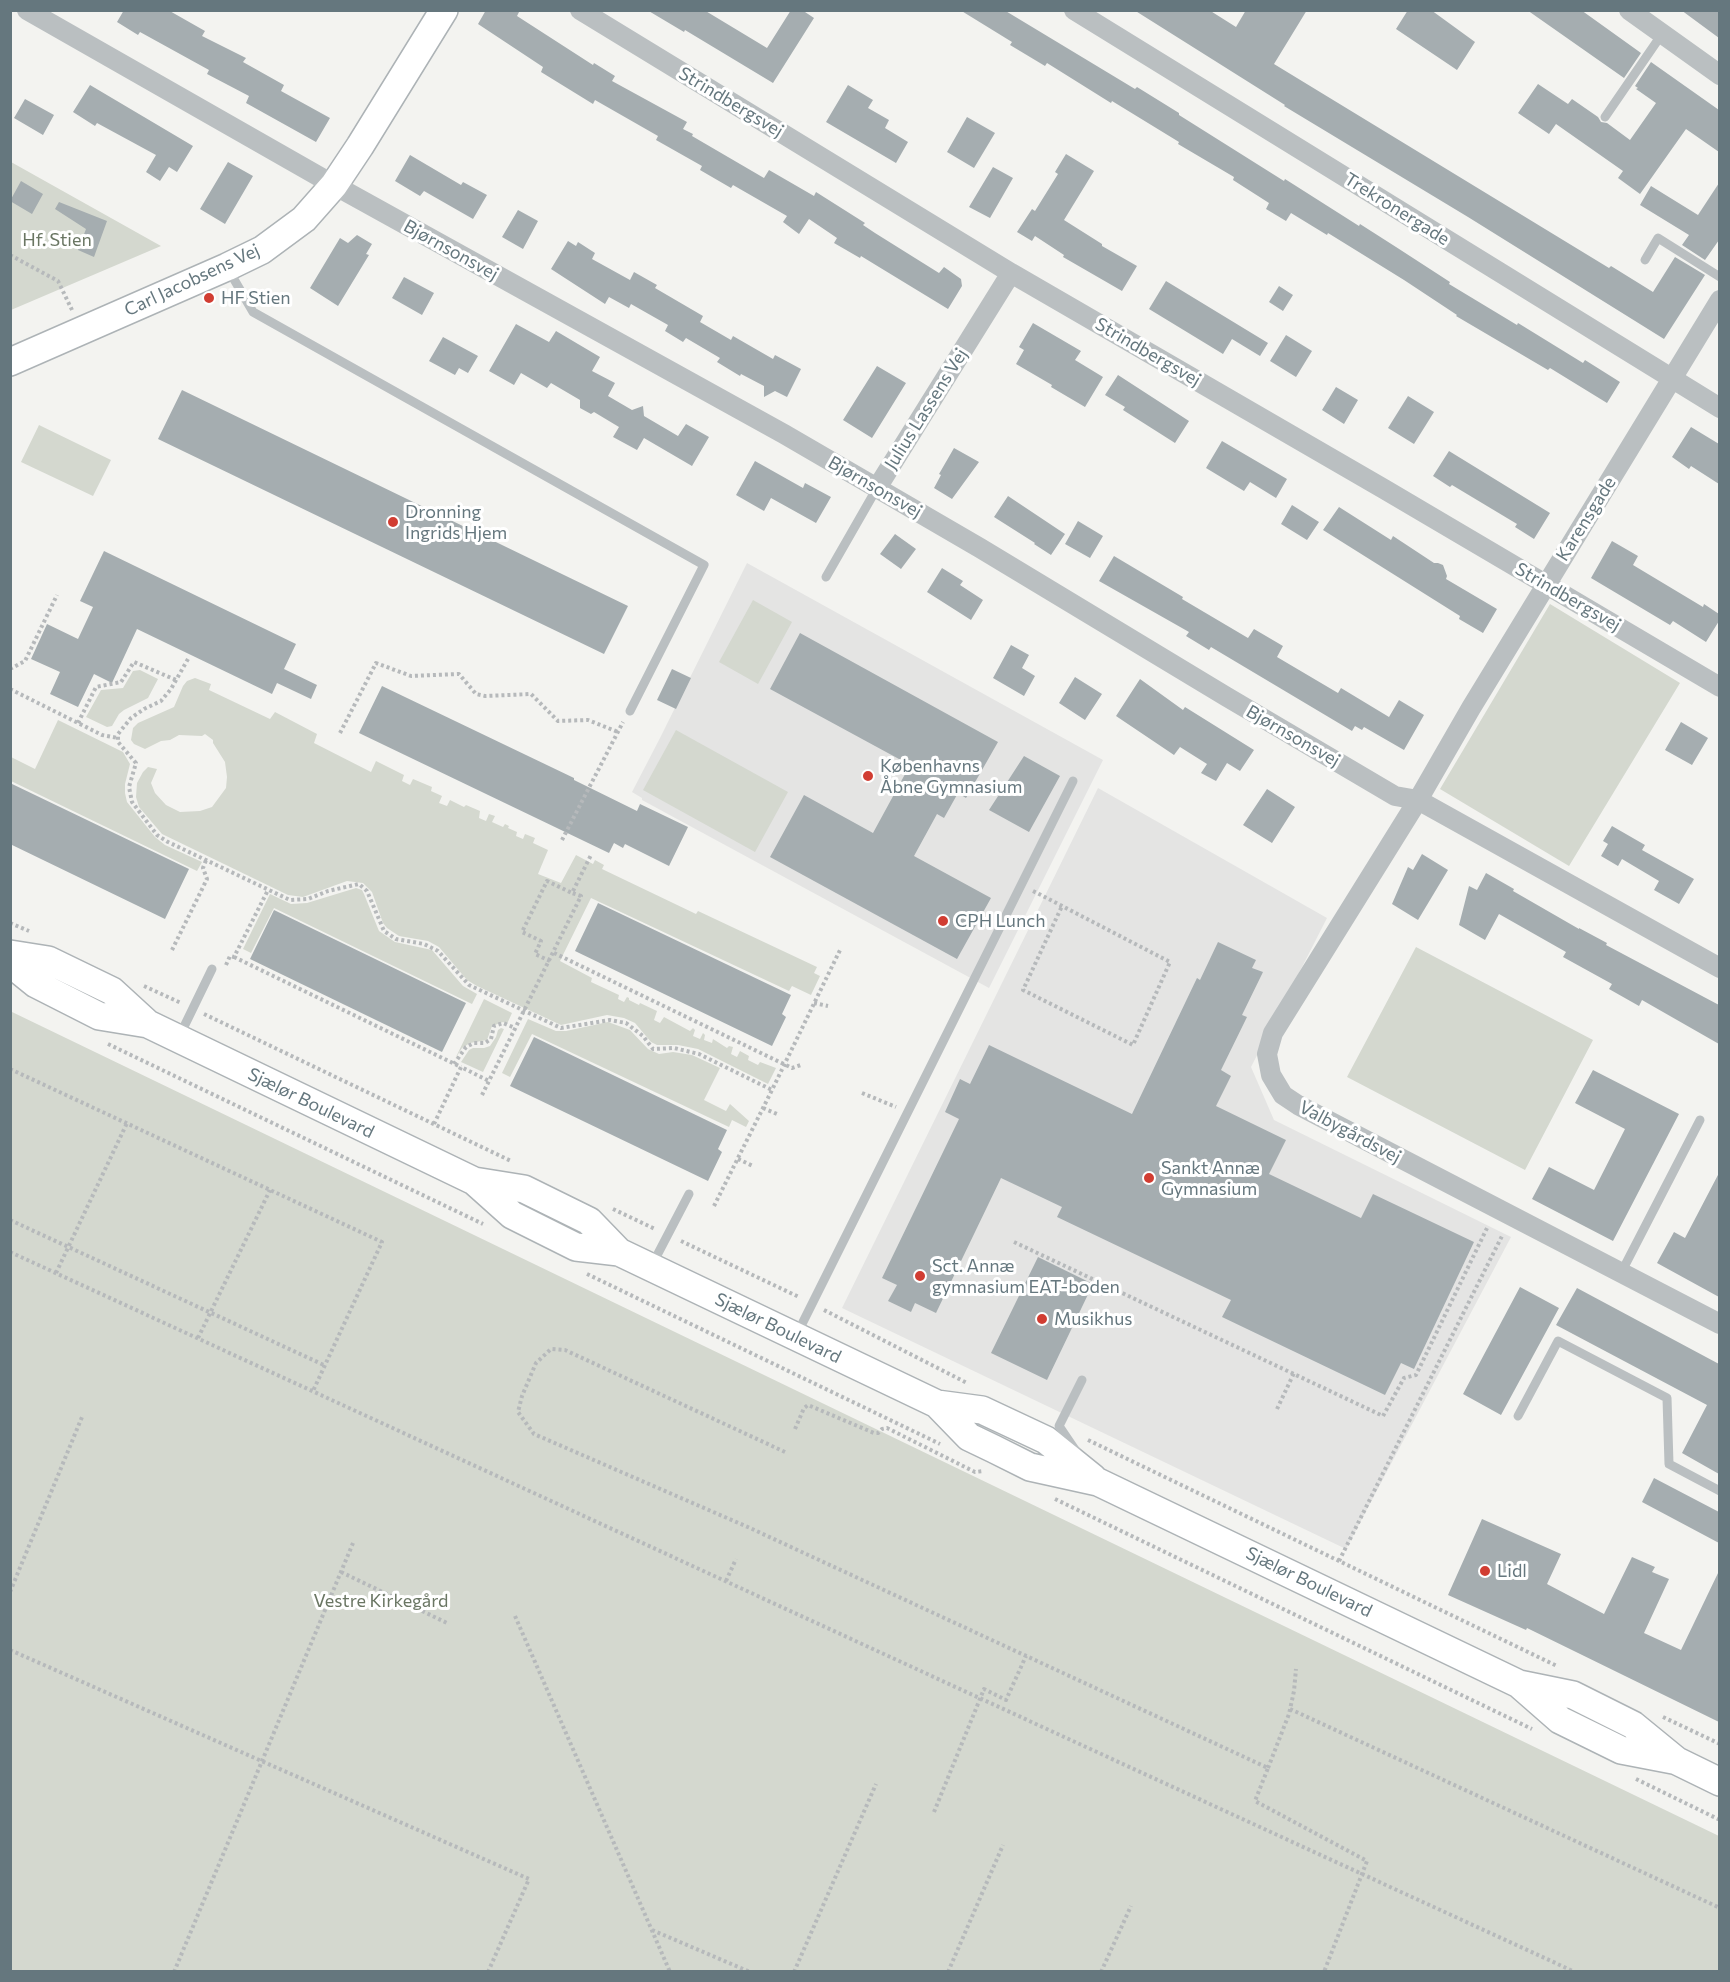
<!DOCTYPE html>
<html>
<head>
<meta charset="utf-8">
<style>
	body { margin:0 }
	#map { position:relative; width:1730px; height:1982px; overflow:hidden; background:#f3f3f0; font-family:Commissioner,sans-serif }
	canvas { display:block }
	.frame { position:absolute; inset:0; border:12px solid #65777e; pointer-events:none }
</style>
</head>
<body>
<div id="map">
<canvas width="1730" height="1982"></canvas>
<div class="frame"></div>
</div>
<script>
const c = document.querySelector('canvas').getContext('2d');
c.lineJoin = 'round';
function fillPath(path, color) { c.fillStyle = color; c.fill(path, 'evenodd'); }
const poly = rows => new Path2D(rows.map(r => 'M' + r).join(''));
function strokePath(path, color, width, dash) { c.strokeStyle = color; c.lineWidth = width; c.lineCap = dash ? 'butt' : 'round'; c.setLineDash(dash || []); c.stroke(path); }
function drawText(font, color, halo, rows, align = 'center') {
  c.font = font + ' Commissioner,sans-serif'; c.lineWidth = 6; c.setLineDash([]); c.textBaseline = 'middle'; c.strokeStyle = halo; c.fillStyle = color; for (const [text, x, y, turn = 0] of rows) {
    c.save(); c.translate(x, y); c.rotate((+turn || 0) * Math.PI / 180); c.textAlign = isNaN(turn) ? turn : align; if (halo) c.strokeText(text, 0, 0); c.fillText(text, 0, 0); c.restore();
  }
}
fillPath(poly([
	[747,563,1103,760,989,988,642,800,642,798,632,792,660,738],
	[1098,788,1327,918,1251,1067,1274,1120,1511,1237,1346,1549,842,1308]
]), '#e4e4e3');
fillPath(poly([
	[11,162,161,246,11,310],
	[39,425,111,460,93,496,21,462],
	[753,600,792,622,758,684,719,662],
	[1550,604,1680,683,1569,866,1440,789],
	[140,670,158,679,148,698,124,710,119,714,112,726,107,727,86,717,101,690,123,688,133,671],
	[195,678,211,684,209,690,270,719,275,712,317,734,314,743,371,772,376,761,404,775,402,781,410,785,413,779,432,787,431,791,442,796,439,803,447,806,450,800,464,807,466,805,480,811,479,818,486,821,489,814,495,816,492,822,503,827,505,824,509,826,508,828,517,832,516,836,523,839,525,834,535,838,533,843,548,850,538,874,561,883,576,855,593,864,595,860,604,865,602,869,696,914,698,911,817,967,814,973,820,976,811,995,792,986,789,991,591,898,560,961,592,978,591,982,619,995,618,999,624,1002,627,997,629,998,629,1000,639,1005,640,1003,657,1011,654,1020,660,1023,664,1017,690,1031,693,1028,695,1030,693,1036,700,1039,703,1033,705,1035,704,1040,712,1043,713,1039,727,1048,729,1046,733,1047,731,1054,737,1057,740,1051,749,1056,748,1060,758,1065,760,1062,776,1068,768,1084,698,1049,678,1045,657,1045,651,1042,635,1023,624,1018,607,1015,561,1025,477,986,467,980,439,947,428,941,399,936,387,928,383,923,372,892,363,883,347,881,303,897,288,895,162,834,139,807,136,797,137,783,143,772,148,767,157,769,151,783,155,793,166,805,180,812,200,811,212,807,226,788,227,777,225,762,213,743,213,740,205,734,202,736,179,735,170,740,161,741,145,749,134,744,131,740,133,728,138,723,174,707,183,686,187,681],
	[58,720,123,752,130,764,125,784,125,793,127,802,155,837,165,845,202,862,197,871,11,781,11,757,35,769],
	[676,730,788,792,755,852,643,790],
	[356,888,362,890,364,894,379,931,395,942,432,950,463,986,477,994,472,1004,274,908,251,953,243,949,270,894,291,904,307,903],
	[1416,947,1593,1040,1525,1170,1347,1077],
	[484,999,512,1013,507,1024,503,1022,492,1026,487,1040,470,1043,462,1048,455,1059],
	[10,1011,1719,1836,1719,1971,11,1971],
	[528,1019,556,1031,566,1031,608,1022,630,1030,648,1049,659,1054,673,1052,692,1055,720,1068,704,1100,726,1111,730,1104,749,1121,746,1127,732,1120,729,1127,532,1034,510,1077,502,1073],
	[501,1028,504,1029,483,1072,461,1062,469,1050,473,1048,484,1048,490,1046,496,1037,498,1030]
]), '#d4d8cf');
fillPath(poly([
	[124,10,168,10,205,31,202,36,246,58,243,62,284,85,281,91,330,118,316,142,246,103,249,96,207,74,209,70,140,32,138,35,117,22],
	[486,10,520,10,517,16,593,65,594,63,615,76,612,81,687,122,683,129,693,134,692,136,764,178,769,170,814,196,816,192,865,223,863,225,875,233,939,273,944,267,961,279,962,286,948,309,879,267,861,256,860,258,834,243,837,238,809,219,799,234,783,222,787,216,733,185,731,188,700,170,702,166,656,140,658,136,595,100,593,104,541,72,543,67,478,24],
	[647,10,704,10,767,48,791,10,802,10,814,18,773,83,685,30,684,32],
	[960,10,1004,10,1135,89,1137,87,1179,113,1179,115,1284,181,1285,179,1359,226,1360,224,1396,247,1450,282,1449,284,1517,325,1518,323,1583,363,1585,360,1620,382,1607,403,1550,368,1548,370,1456,316,1457,315,1404,280,1328,233,1327,235,1291,213,1286,221,1266,209,1269,203,1233,180,1234,177,1178,144,1179,142,1112,101,1111,103,1047,63,1045,66,1010,45,1012,42],
	[1134,10,1209,10,1236,27,1246,10,1307,10,1274,64,1609,268,1611,266,1653,292,1675,257,1705,275,1664,339,1468,217,1284,106,1285,105],
	[1408,10,1431,10,1475,42,1457,70,1396,29],
	[1527,10,1581,10,1641,53,1624,78],
	[1681,10,1719,10,1719,38],
	[1651,62,1719,110,1719,152,1686,129,1640,194,1618,178,1623,171,1556,124,1549,134,1518,113,1538,84,1568,104,1572,99,1598,117,1601,122,1607,123,1630,140,1656,103,1636,89,1638,88,1635,86],
	[90,85,193,146,177,172,169,167,160,181,146,172,156,155,97,123,95,126,73,112],
	[848,85,873,100,868,108,889,120,885,128,908,142,896,163,826,122],
	[25,99,54,115,43,135,14,118],
	[967,117,995,133,974,168,947,152],
	[1066,154,1094,171,1064,220,1102,244,1102,246,1137,266,1122,291,1063,257,1064,255,1035,236,1032,241,1017,232,1032,209,1035,211,1058,174,1055,172],
	[410,155,461,185,463,182,487,195,473,219,424,191,420,196,395,181],
	[228,162,253,176,225,224,200,209],
	[993,167,1013,178,990,218,969,207],
	[21,181,43,194,32,214,10,201],
	[1719,183,1719,240,1705,260,1682,245,1689,235,1640,205,1651,186,1698,215],
	[59,202,107,221,94,257,78,250,86,229,55,209],
	[518,210,538,221,523,249,502,237],
	[357,235,372,244,366,254,369,255,338,306,310,288,340,238,348,243],
	[568,241,576,246,578,242,595,253,592,259,630,280,634,272,657,285,655,288,703,316,700,322,731,340,733,336,773,359,775,355,801,369,787,397,775,391,764,397,764,386,741,374,740,376,717,362,720,358,686,338,683,342,665,331,668,325,631,304,629,308,609,297,605,304,551,269],
	[404,277,434,293,422,315,392,298],
	[1166,281,1268,343,1260,356,1232,339,1223,354,1149,309],
	[1279,286,1293,295,1283,311,1269,302],
	[1033,323,1081,351,1075,360,1103,377,1085,407,1051,387,1052,385,1016,364,1024,350,1019,347],
	[516,324,549,342,556,331,600,357,592,371,615,383,608,396,632,410,643,406,644,416,678,436,686,424,709,437,692,466,644,438,637,450,613,437,619,427,594,412,591,414,580,408,580,400,551,383,547,388,521,373,514,385,489,371],
	[1286,335,1312,351,1296,377,1270,361],
	[443,337,478,356,468,373,459,368,455,375,429,361],
	[877,366,906,383,872,438,843,420],
	[1118,375,1189,421,1175,443,1123,410,1125,407,1105,395],
	[1336,387,1358,400,1344,424,1322,410],
	[182,390,628,606,604,654,158,439],
	[1408,396,1434,412,1414,444,1388,428],
	[1691,427,1719,444,1719,484,1691,466,1689,469,1672,457],
	[1222,441,1287,479,1276,498,1250,482,1244,491,1206,468],
	[954,448,979,462,952,499,934,488,941,475,939,474],
	[1449,451,1550,513,1534,539,1515,527,1517,524,1452,485,1450,487,1433,476],
	[755,461,803,488,805,483,831,497,816,523,771,498,764,511,736,495],
	[1008,496,1065,534,1051,555,1034,544,1035,543,994,517],
	[1292,505,1319,522,1307,540,1281,524],
	[1339,507,1391,540,1393,536,1434,563,1438,563,1443,565,1447,576,1446,579,1497,609,1483,633,1459,619,1460,616,1323,530],
	[1078,521,1103,536,1090,558,1065,544],
	[895,534,916,549,901,569,880,554],
	[1612,541,1638,556,1633,565,1703,607,1704,604,1719,614,1719,621,1706,642,1673,621,1670,625,1591,578],
	[104,551,296,644,284,669,317,685,311,699,277,683,272,694,137,629,112,683,94,674,78,707,50,694,60,672,31,659,47,624,78,639,93,607,80,601],
	[1114,556,1183,597,1182,599,1248,638,1254,629,1283,646,1277,657,1338,693,1341,688,1389,717,1399,700,1424,715,1404,750,1364,727,1362,730,1355,726,1352,731,1211,647,1209,650,1186,636,1189,632,1099,581],
	[942,568,963,581,960,585,983,600,971,620,927,592],
	[800,633,998,742,966,798,958,793,944,818,937,814,914,856,991,898,957,959,770,857,804,795,873,833,910,765,770,689],
	[1011,645,1029,655,1022,668,1035,676,1024,696,993,678],
	[672,669,691,678,676,709,657,700],
	[1075,677,1102,694,1085,720,1059,703],
	[1140,679,1183,710,1185,707,1254,750,1240,771,1227,763,1216,781,1201,773,1207,764,1180,747,1174,755,1116,716],
	[382,686,574,778,574,780,637,811,640,804,688,827,669,866,625,844,623,848,614,843,609,853,359,733],
	[1681,722,1708,738,1692,765,1665,750],
	[1024,756,1060,776,1029,832,989,810],
	[10,783,189,869,165,919,10,844],
	[1267,789,1295,807,1272,843,1243,825],
	[1612,826,1645,845,1642,850,1694,879,1679,904,1654,890,1659,881,1622,859,1618,866,1601,856,1608,844,1603,841],
	[1422,854,1448,870,1418,920,1392,904,1408,867,1413,870],
	[1486,873,1514,889,1513,891,1579,929,1579,928,1607,943,1606,945,1719,1005,1719,1044,1642,1000,1639,1006,1609,989,1612,984,1563,957,1566,952,1499,914,1485,940,1459,925,1469,886,1477,890],
	[598,903,791,995,782,1014,786,1017,772,1046,575,951],
	[274,910,466,1003,442,1052,250,959],
	[1218,942,1256,960,1252,968,1263,972,1242,1015,1247,1017,1221,1070,1231,1076,1216,1106,1286,1140,1269,1174,1361,1218,1373,1194,1474,1242,1414,1369,1401,1363,1385,1395,1222,1317,1231,1300,1057,1217,1062,1207,1001,1178,936,1313,915,1303,911,1312,888,1301,897,1285,882,1278,959,1119,945,1112,960,1079,970,1084,989,1045,1132,1114,1197,978,1200,980],
	[534,1037,727,1130,718,1149,722,1152,708,1181,510,1086],
	[1593,1070,1679,1114,1613,1241,1532,1199,1549,1167,1594,1190,1625,1129,1575,1103],
	[1719,1173,1719,1297,1657,1263,1674,1232,1685,1238],
	[1038,1257,1093,1284,1047,1380,991,1353],
	[1520,1287,1559,1308,1501,1415,1463,1394],
	[1577,1288,1719,1364,1719,1474,1682,1453,1707,1405,1556,1325],
	[1654,1478,1719,1512,1719,1543,1642,1502],
	[1482,1519,1561,1554,1547,1584,1604,1614,1632,1557,1655,1567,1652,1572,1669,1579,1644,1633,1681,1650,1719,1571,1719,1722,1527,1628,1526,1630,1448,1595]
]), '#a5adb0');
const secondary = poly([
	[10,362,227,267,262,250,304,219,334,185,360,146,444,10],
	[10,954,48,960,81,976,112,991,148,1024,474,1181,524,1189,589,1221,619,1252],
	[10,963,36,984,99,1016,148,1024],
	[474,1181,512,1215,576,1247,619,1252,937,1404,982,1410,1046,1440,1093,1478],
	[937,1404,969,1437,994,1449,1030,1467,1098,1482,1519,1684,1573,1695,1633,1725,1677,1761,1720,1782],
	[1520,1685,1560,1720,1621,1750,1673,1760]
]);
strokePath(secondary, '#adb3b6', 30);
strokePath(poly([
	[10,255,58,281,72,310],
	[188,659,171,689,161,701,144,709,131,718,118,734,118,742,136,763,129,787,132,802,157,835,168,842,290,900,308,899,328,891,359,884,367,891,384,931,396,939,424,944,438,951,469,985,561,1028,610,1020,626,1023,643,1036,653,1049,674,1048,699,1054,772,1090],
	[10,669,25,661,57,595],
	[10,689,102,735,118,738],
	[78,723,96,687,121,682,134,662,176,680],
	[340,733,376,663,411,676,459,674,476,694,485,696,531,694,558,721,588,720,618,732],
	[562,840,623,722],
	[1033,891,1039,894,1170,962,1133,1045,1023,990,1062,906],
	[10,923,29,931],
	[172,950,207,879,203,868,206,860],
	[554,953,792,1068,801,1065],
	[234,957,461,1067],
	[550,961,535,954,541,941,522,932,547,881,572,893],
	[226,965,230,956,234,957,268,890],
	[144,986,181,1003],
	[814,1003,828,1006],
	[204,1014,511,1161],
	[108,1044,483,1224],
	[454,1064,466,1047,474,1043,485,1043,491,1039,494,1026,503,1023,515,1028],
	[10,1069,382,1242,313,1391],
	[862,1093,896,1107],
	[482,1095,581,896,572,893,591,855],
	[763,1108,777,1114],
	[434,1124,461,1067,489,1081],
	[738,1159,753,1166],
	[714,1206,772,1090,841,948],
	[613,1209,655,1229],
	[10,1220,326,1366],
	[681,1241,799,1297],
	[1014,1242,1383,1416,1404,1378,1416,1375,1488,1226],
	[10,1252,1575,1972],
	[56,1273,127,1123],
	[587,1274,940,1444],
	[824,1310,967,1383],
	[198,1338,270,1190],
	[1277,1409,1294,1373],
	[795,1429,804,1408,808,1405,874,1433,878,1433,882,1429,887,1428,975,1472,984,1471],
	[1088,1440,1557,1666],
	[785,1452,565,1350,551,1349,536,1363,522,1396,518,1412,534,1434,750,1528,1268,1768,1255,1801,1367,1861,1324,1972],
	[1055,1499,1532,1729],
	[1339,1561,1503,1234],
	[341,1572,447,1623],
	[726,1581,736,1559],
	[10,1592,82,1417],
	[515,1616,670,1972],
	[10,1650,529,1879,488,1972],
	[1290,1709,1720,1908],
	[1663,1717,1720,1744],
	[1268,1768,1289,1714,1294,1691,1296,1669],
	[1636,1779,1720,1820],
	[934,1812,984,1689,1006,1700,1026,1656],
	[652,1930,750,1972],
	[174,1972,353,1543],
	[794,1972,876,1784],
	[948,1972,1003,1845],
	[1101,1972,1131,1906]
]), '#b6b9bb', 4, [3, 3]);
strokePath(poly([
	[1605,117,1662,34],
	[1645,260,1658,238,1720,277],
	[228,269,253,312,704,565,630,711],
	[826,577,877,488],
	[179,1037,212,969],
	[652,1265,689,1194],
	[1621,1273,1700,1120],
	[797,1334,1073,781],
	[1518,1416,1558,1341,1667,1398,1669,1464,1720,1491],
	[1076,1451,1059,1426,1082,1380]
]), '#babfc1', 9);
strokePath(poly([
	[27,10,334,185,784,434,980,548,1227,697,1395,796,1418,800,1720,968],
	[580,10,1011,273,1384,489,1720,687],
	[1074,10,1720,408],
	[1629,10,1720,75],
	[1720,300,1471,708,1418,800,1273,1033,1267,1054,1271,1075,1283,1095,1298,1105,1720,1324],
	[877,488,1011,273]
]), '#babfc1', 20);
strokePath(secondary, '#fff', 27);
for (const [x, y, r, color] of [
	[209,298,6,"#d13d32"],
	[393,522,6,"#d13d32"],
	[868,776,6,"#d13d32"],
	[943,921,6,"#d13d32"],
	[1149,1178,6,"#d13d32"],
	[920,1276,6,"#d13d32"],
	[1042,1319,6,"#d13d32"],
	[1485,1571,6,"#d13d32"]
]) { const dot = new Path2D(); dot.arc(x, y, r, 0, 2 * Math.PI); c.fillStyle = color; c.fill(dot); strokePath(dot, '#fff', 2); }
drawText('18px', '#65777e', '#fff', [
	["Strindbergsvej",731,102,31],
	["Trekronergade",1397,209,32],
	["Bjørnsonsvej",451,250,29],
	["Carl Jacobsens Vej",192,280,-25],
	["Strindbergsvej",1148,352,30],
	["Julius Lassens Vej",926,409,-58],
	["Bjørnsonsvej",875,487,30],
	["Karensgade",1586,519,-58],
	["Strindbergsvej",1568,597,30],
	["Bjørnsonsvej",1293,736,30],
	["Sjælør Boulevard",311,1103,26],
	["Valbygårdsvej",1350,1132,28],
	["Sjælør Boulevard",778,1328,26],
	["Sjælør Boulevard",1309,1582,26]
]);
drawText('18px', '#6a7663', '#fff', [
	["Hf. Stien",57,240],
	["Vestre Kirkegård",381,1601]
]);
drawText('18px', '#65777e', '#fff', [
	["HF Stien",221,298],
	["Dronning",405,512],
	["Ingrids Hjem",405,533],
	["Københavns",880,766],
	["Åbne Gymnasium",880,787],
	["CPH Lunch",955,921],
	["Sankt Annæ",1161,1168],
	["Gymnasium",1161,1189],
	["Sct. Annæ",932,1266],
	["gymnasium EAT-boden",932,1287],
	["Musikhus",1054,1319],
	["Lidl",1497,1571]
], 'left');
</script>
</body>
</html>
